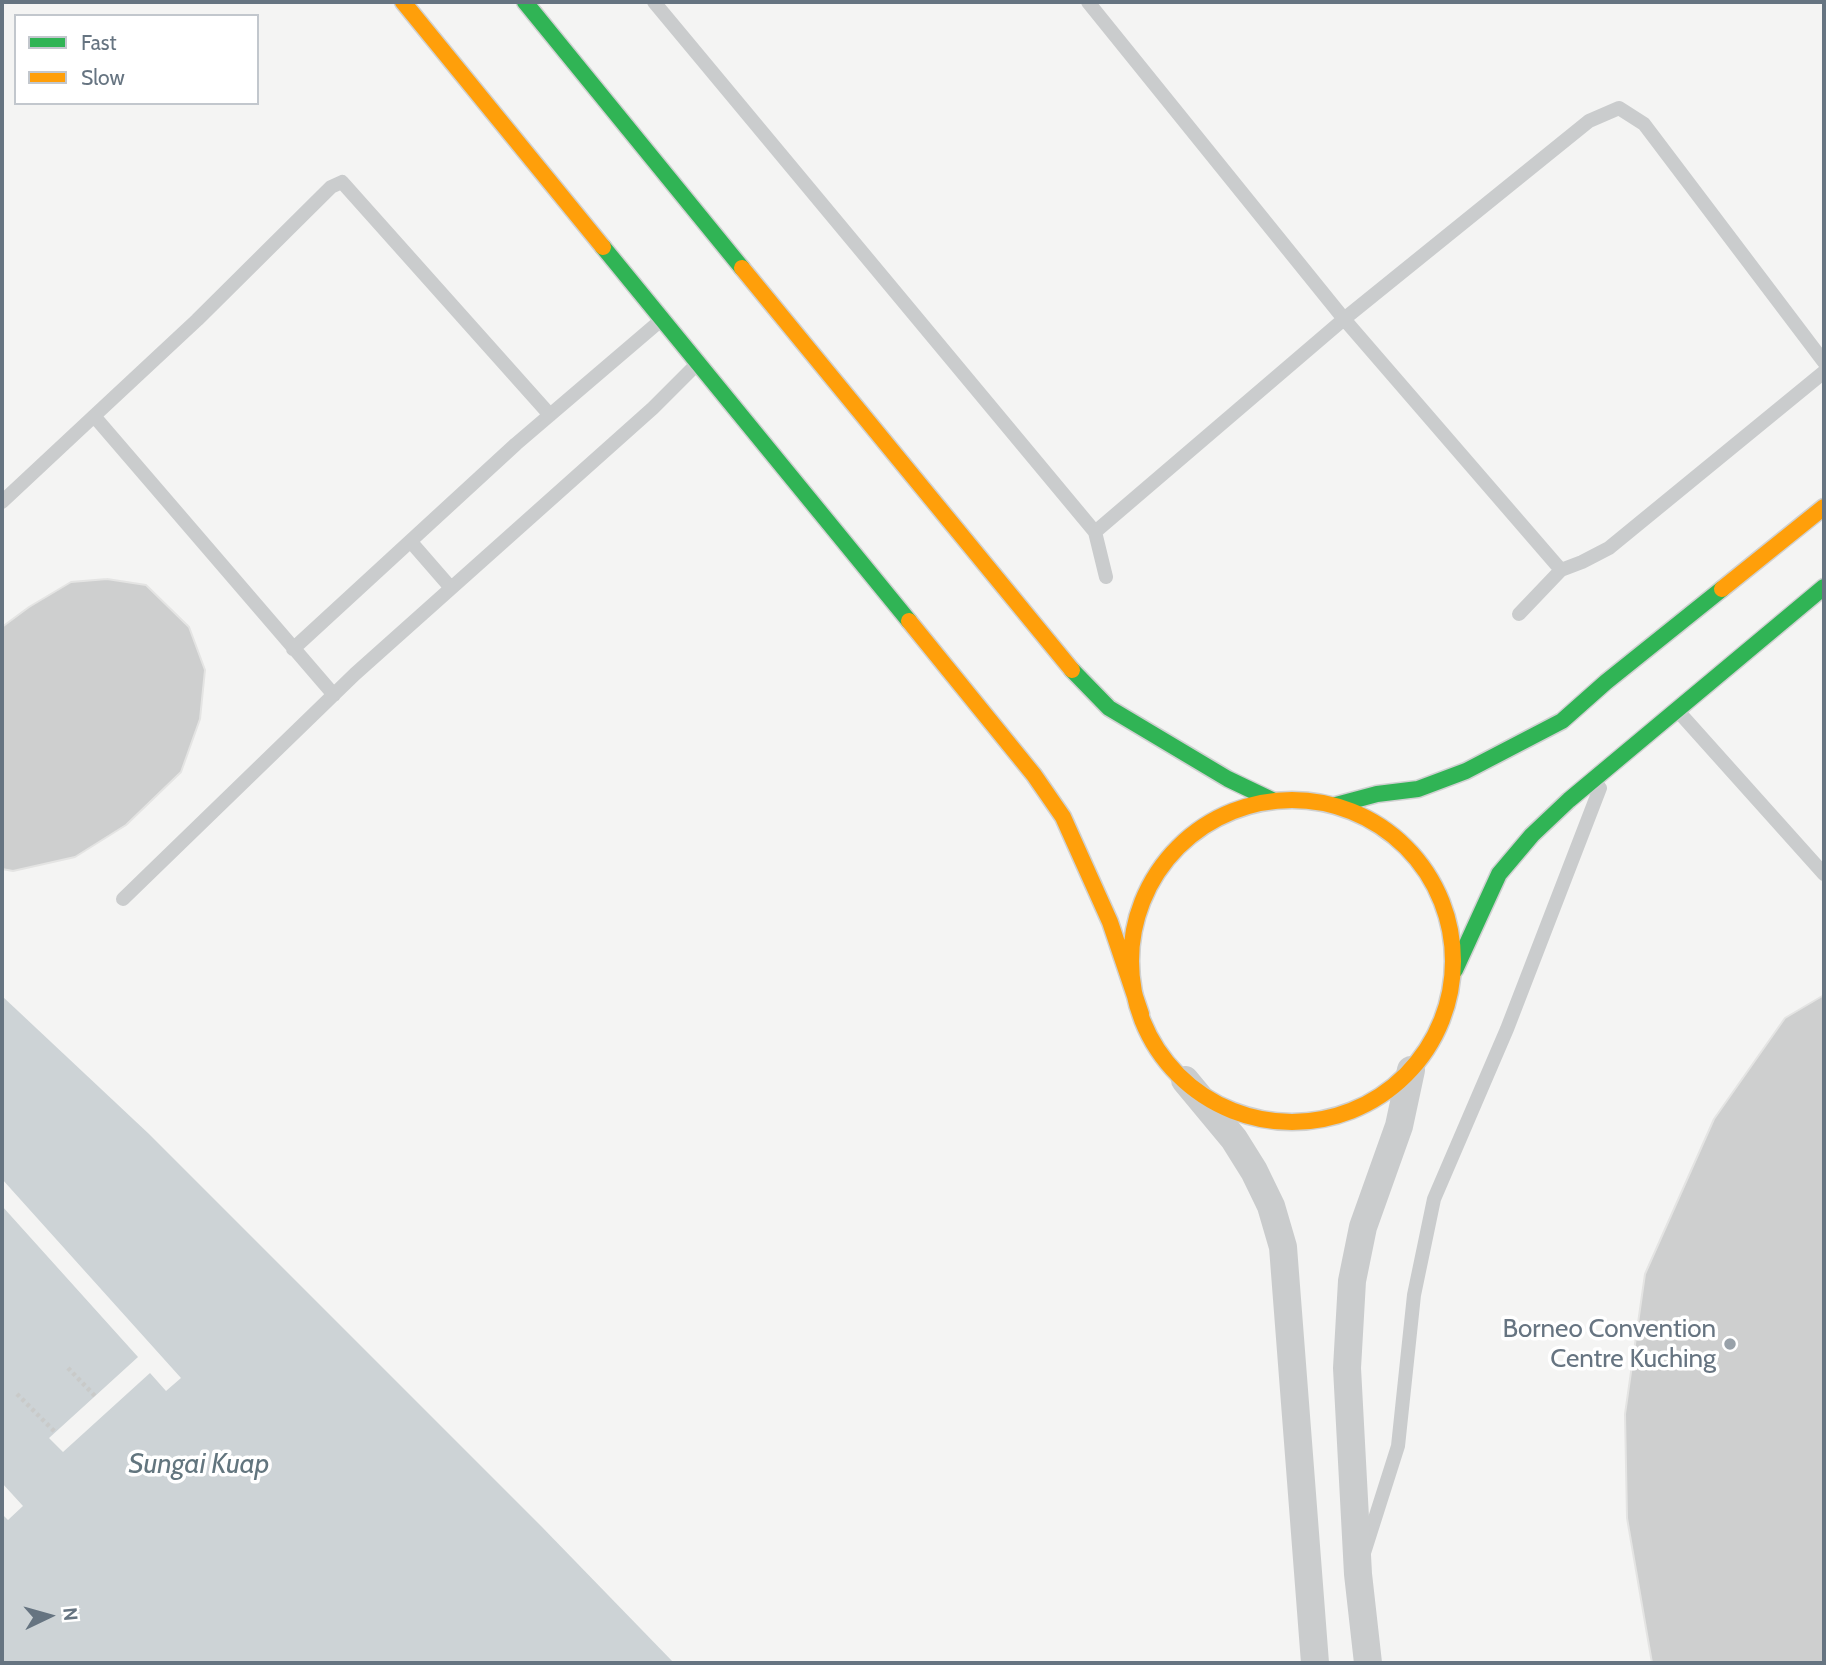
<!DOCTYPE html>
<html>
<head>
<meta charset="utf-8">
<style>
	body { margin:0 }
	#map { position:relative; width:1826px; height:1665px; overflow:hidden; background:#f4f4f3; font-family:Cabin,sans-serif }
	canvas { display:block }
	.frame { position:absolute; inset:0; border:4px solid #667481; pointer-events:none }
	.legend { position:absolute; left:14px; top:14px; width:245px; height:91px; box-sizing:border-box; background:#fff; border:2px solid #c2c7cd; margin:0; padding:9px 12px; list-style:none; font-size:21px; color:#667481 }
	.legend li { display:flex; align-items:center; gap:14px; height:35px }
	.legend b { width:35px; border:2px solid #c2c7cd }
	.north { position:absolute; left:14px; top:1581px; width:70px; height:70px; -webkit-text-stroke:5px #fff; paint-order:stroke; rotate:85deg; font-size:19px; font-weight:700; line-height:28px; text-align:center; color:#667481 }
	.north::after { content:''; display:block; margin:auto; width:24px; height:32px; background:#667481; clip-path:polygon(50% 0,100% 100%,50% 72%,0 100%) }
</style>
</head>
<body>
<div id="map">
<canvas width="1826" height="1665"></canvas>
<div class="frame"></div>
<ul class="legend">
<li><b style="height:9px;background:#30b455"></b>Fast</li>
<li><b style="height:9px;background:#ff9f0a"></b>Slow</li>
</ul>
<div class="north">N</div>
</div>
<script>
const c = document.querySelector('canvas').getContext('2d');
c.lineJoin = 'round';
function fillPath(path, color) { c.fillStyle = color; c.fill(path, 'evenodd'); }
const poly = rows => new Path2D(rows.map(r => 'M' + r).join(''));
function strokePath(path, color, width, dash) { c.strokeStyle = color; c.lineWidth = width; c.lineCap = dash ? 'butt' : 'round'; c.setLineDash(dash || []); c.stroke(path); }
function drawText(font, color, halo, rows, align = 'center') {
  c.font = font + ' Cabin,sans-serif'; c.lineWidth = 7; c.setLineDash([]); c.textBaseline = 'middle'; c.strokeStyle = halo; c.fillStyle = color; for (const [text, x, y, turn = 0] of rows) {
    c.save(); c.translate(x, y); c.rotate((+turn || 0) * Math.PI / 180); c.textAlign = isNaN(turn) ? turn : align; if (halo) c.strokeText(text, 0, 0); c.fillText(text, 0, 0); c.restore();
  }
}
fillPath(poly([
	[2,996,149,1134,541,1526,674,1663,2,1663]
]), '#cdd3d6');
fillPath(poly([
	[2,1179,181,1378,166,1391,150,1373,63,1452,49,1438,138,1357,2,1206],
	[2,1483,23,1506,8,1520,2,1514]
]), '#f4f4f3');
const building = poly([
	[107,579,146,585,189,627,205,670,200,719,181,772,126,825,75,857,13,871,2,869,2,627,29,607,71,582,107,579],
	[1824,995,1824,1663,1652,1663,1627,1518,1625,1414,1645,1274,1714,1119,1785,1018,1824,995]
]);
fillPath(building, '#cecfcf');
strokePath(building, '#e4e4e3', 2);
const fast = poly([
	[525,2,742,268],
	[603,247,909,621],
	[1072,670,1109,708,1228,779,1272,800],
	[1336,805,1377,794,1418,789,1466,771,1562,721,1606,682,1722,589],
	[1455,970,1499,874,1532,835,1569,800,1824,587]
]);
const slow = poly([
	[403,2,603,247],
	[742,268,1072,670],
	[1722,589,1824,507],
	[909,621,1034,775,1063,817,1110,922,1141,1014],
	'1131 961a161 161 0 1 1 322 0a161 161 0 1 1-322 0Z'
]);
strokePath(fast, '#d0d1d1', 19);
strokePath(slow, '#d0d1d1', 19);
strokePath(poly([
	[68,1368,95,1396],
	[17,1394,55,1432]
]), '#c9cac9', 4.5, [3.5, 3.5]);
strokePath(poly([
	[654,2,1095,532],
	[1088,2,1344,319,1561,570,1582,562,1609,548,1824,372],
	[2,502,94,416],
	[411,542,451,588],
	[1106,577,1095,532,1344,319,1589,121,1619,108,1644,124,1824,362],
	[1519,614,1561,570],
	[293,649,516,444,660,321],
	[334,695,94,416,197,320,331,187,342,182,550,415],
	[1677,710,1824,874],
	[123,899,355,674,653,408,698,363],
	[1364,1553,1398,1446,1414,1295,1434,1199,1507,1029,1600,788]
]), '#cacccd', 14);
strokePath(poly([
	[1185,1080,1234,1139,1254,1171,1271,1206,1283,1247,1315,1663],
	[1368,1663,1358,1574,1347,1368,1352,1281,1363,1227,1399,1126,1411,1070]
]), '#cacccd', 28);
strokePath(fast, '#30b455', 16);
strokePath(slow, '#ff9f0a', 16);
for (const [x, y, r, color] of [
	[1730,1344,7,"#98a1a9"]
]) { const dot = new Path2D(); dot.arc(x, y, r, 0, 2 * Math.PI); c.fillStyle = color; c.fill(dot); strokePath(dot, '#fff', 2.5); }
drawText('26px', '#667481', '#fff', [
	["Borneo Convention",1716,1329],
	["Centre Kuching",1716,1359]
], 'right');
drawText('italic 28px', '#62757e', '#fff', [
	["Sungai Kuap",199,1465]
]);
</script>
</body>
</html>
